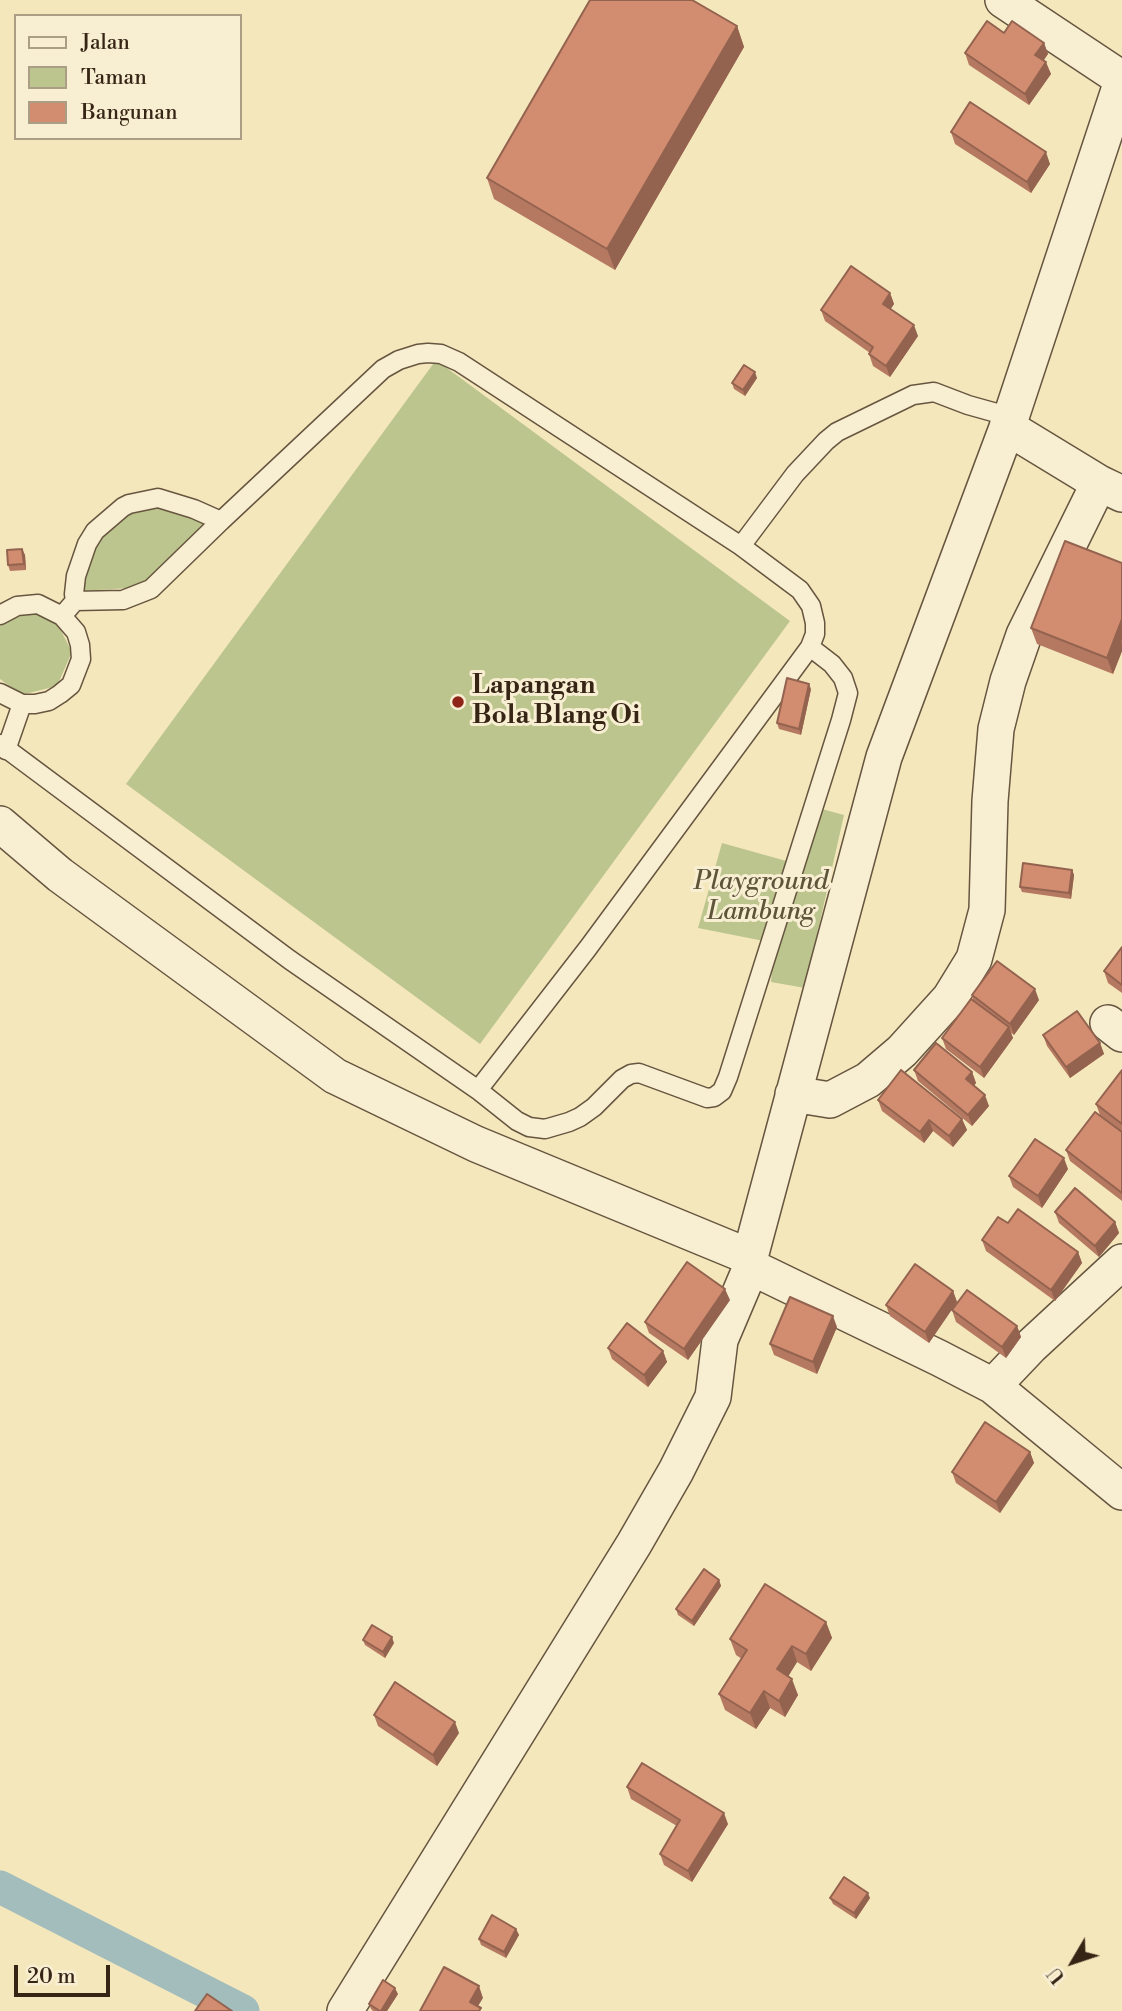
<!DOCTYPE html>
<html>
<head>
<meta charset="utf-8">
<style>
	body { margin:0 }
	#map { position:relative; width:1122px; height:2011px; overflow:hidden; background:#f5e7bc; font-family:"Libre Bodoni",serif }
	canvas { display:block }
	.legend { position:absolute; left:14px; top:14px; width:228px; height:126px; box-sizing:border-box; background:#f8efd3; border:2px solid #aa9e87; margin:0; padding:9px 12px; list-style:none; font-size:21px; color:#362415 }
	.legend li { display:flex; align-items:center; gap:14px; height:35px }
	.legend b { width:35px; border:2px solid #aa9e87 }
	.north { position:absolute; left:1038px; top:1927px; width:70px; height:70px; -webkit-text-stroke:5px #f8efd3; paint-order:stroke; rotate:231deg; font-size:19px; font-weight:700; line-height:28px; text-align:center; color:#362415 }
	.north::after { content:''; display:block; margin:auto; width:24px; height:32px; background:#362415; clip-path:polygon(50% 0,100% 100%,50% 72%,0 100%) }
	.scale { position:absolute; left:14px; top:1965px; width:96px; height:32px; box-sizing:border-box; border:4px solid #362415; border-top:0; padding-left:9px; font-size:21px; line-height:24px; white-space:nowrap; color:#362415; -webkit-text-stroke:5px #f8efd3; paint-order:stroke }
</style>
</head>
<body>
<div id="map">
<canvas width="1122" height="2011"></canvas>
<ul class="legend">
<li><b style="height:9px;background:#f8efd3"></b>Jalan</li>
<li><b style="height:19px;background:#bdc58f"></b>Taman</li>
<li><b style="height:19px;background:#d28d71"></b>Bangunan</li>
</ul>
<div class="north">U</div>
<div class="scale">20 m</div>
</div>
<script>
const c = document.querySelector('canvas').getContext('2d');
c.lineJoin = 'round';
function fillPath(path, color) { c.fillStyle = color; c.fill(path, 'evenodd'); }
const poly = rows => new Path2D(rows.map(r => 'M' + r).join(''));
function strokePath(path, color, width, dash) { c.strokeStyle = color; c.lineWidth = width; c.lineCap = dash ? 'butt' : 'round'; c.setLineDash(dash || []); c.stroke(path); }
function drawText(font, color, halo, rows, align = 'center') {
  c.font = font + ' "Libre Bodoni",serif'; c.lineWidth = 6; c.setLineDash([]); c.textBaseline = 'middle'; c.strokeStyle = halo; c.fillStyle = color; for (const [text, x, y, turn = 0] of rows) {
    c.save(); c.translate(x, y); c.rotate((+turn || 0) * Math.PI / 180); c.textAlign = isNaN(turn) ? turn : align; if (halo) c.strokeText(text, 0, 0); c.fillText(text, 0, 0); c.restore();
  }
}
fillPath(poly([
	[436,360,790,621,480,1044,126,784],
	[161,500,216,519,147,587,80,591,90,545,123,509],
	[18,611,55,619,72,652,57,686,21,695,0,679,0,626],
	[807,805,844,815,805,988,771,982,774,943,698,928,722,843,790,862]
]), '#bdc58f');
strokePath(poly([
	[0,1887,243,2011]
]), '#a2bdbc', 33);
const service = poly([
	[75,601,123,600,151,589,221,521],
	[0,615,17,606,38,604,62,616,76,632,80,645,81,659,71,685,60,694,49,701,35,704,22,704,0,693],
	[62,616,75,601,74,594,76,576,87,544,95,531,123,507,129,504,158,498,194,509,221,521,383,369,399,360,418,354,428,353,441,354,459,362,741,546],
	[0,744,290,960,478,1090,588,948,810,647,815,634,815,623,811,606,800,590,741,546,795,474,826,441,837,432,913,395,934,392,968,405,1011,417],
	[6,750,22,704],
	[478,1090,517,1121,529,1127,545,1129,569,1122,580,1117,594,1107,622,1079,631,1074,639,1073,707,1098,714,1097,722,1091,728,1077,841,720,848,693,843,678,832,664,810,647]
]);
const minor = poly([
	[1003,0,1122,79],
	[1007,427,1099,483,1122,494],
	[0,824,60,875,335,1076,476,1144,750,1257],
	[1108,1023,1122,1034],
	[793,1094,830,1100,868,1080,902,1051,950,998,974,959,987,910,990,801,996,729,1008,681,1024,635,1099,483],
	[751,1267,939,1358,993,1386,1122,1492],
	[993,1386,1031,1346,1122,1262],
	[345,2011,634,1544,676,1471,713,1397,720,1340,751,1267,750,1257,884,757,1011,417,1122,81]
]);
strokePath(service, '#66553f', 21);
strokePath(minor, '#66553f', 38);
strokePath(service, '#f8efd3', 18);
strokePath(minor, '#f8efd3', 35);
fillPath(poly([
	[737,26,744,47,615,270,494,199,487,178],
	[1004,33,1044,43,1048,54,1043,60,1051,74,1029,105,969,65,965,53],
	[951,132,1050,164,1031,193,955,144],
	[890,293,894,304,890,309,918,336,890,377,873,366,869,354,870,353,825,321,821,310],
	[757,378,745,396,734,389,732,383],
	[22,549,25,555,26,570,10,571,8,565],
	[1122,563,1122,651,1113,674,1037,644,1031,628],
	[811,689,801,735,779,729,777,723],
	[1072,870,1074,875,1071,899,1022,892,1020,887],
	[1122,947,1122,993,1108,983,1104,971],
	[972,995,1039,1000,1014,1035,1010,1032,1013,1038,984,1078,946,1049,942,1038,973,1001],
	[1043,1035,1100,1043,1104,1054,1070,1078,1047,1046],
	[914,1070,972,1072,976,1083,974,1086,989,1106,972,1126,918,1081],
	[1122,1070,1122,1132,1100,1115,1096,1104],
	[878,1100,962,1119,967,1130,953,1147,933,1131,924,1143,882,1111],
	[1122,1132,1122,1201,1070,1161,1066,1150],
	[1068,1169,1042,1208,1013,1187,1009,1176],
	[1055,1212,1115,1222,1119,1233,1099,1257,1059,1223],
	[1008,1223,1078,1252,1082,1263,1055,1301,986,1251,982,1240],
	[953,1291,957,1302,929,1343,890,1316,886,1305],
	[730,1300,688,1360,649,1333,645,1322],
	[952,1310,1017,1326,1021,1337,1006,1358,956,1322],
	[837,1327,817,1374,774,1355,770,1344],
	[608,1348,663,1351,667,1362,648,1387,612,1359],
	[1030,1452,1034,1463,1000,1513,956,1483,952,1472],
	[719,1580,721,1586,694,1626,678,1615,676,1609],
	[826,1622,832,1638,811,1671,797,1662,788,1676,798,1695,785,1717,770,1708,756,1729,725,1710,719,1694,742,1659,736,1655,730,1639],
	[363,1640,394,1643,385,1658,365,1645],
	[374,1715,459,1733,437,1766,378,1726],
	[627,1787,728,1824,692,1882,664,1865,660,1854,677,1826,631,1799],
	[830,1898,870,1898,856,1919,833,1904],
	[516,1929,519,1935,506,1958,481,1945,479,1939],
	[398,1994,387,2011,373,2011,371,2009,369,2004]
]), '#b57961');
fillPath(poly([
	[737,26,744,47,615,270,607,249],
	[1044,43,1048,54,1040,66,1035,55],
	[1046,62,1051,74,1029,105,1025,94],
	[1046,152,1050,164,1031,193,1027,182],
	[890,293,894,304,887,315,883,304],
	[914,325,918,336,890,377,886,366],
	[755,372,757,378,745,396,743,390],
	[22,549,25,555,26,570,24,564],
	[1122,619,1122,641,1121,640,1122,644,1122,651,1113,674,1107,658],
	[809,684,811,689,801,735,799,729],
	[1072,870,1074,875,1071,899,1069,893],
	[1035,989,1039,1000,1014,1035,1010,1024],
	[1009,1027,1013,1038,984,1078,980,1067],
	[1100,1043,1104,1054,1070,1078,1066,1067],
	[972,1072,976,1083,970,1090,966,1079],
	[985,1095,989,1106,972,1126,968,1115],
	[962,1119,967,1130,953,1147,949,1136],
	[929,1120,933,1131,924,1143,920,1132],
	[1064,1158,1068,1169,1042,1208,1038,1196],
	[1115,1222,1119,1233,1099,1257,1095,1246],
	[1078,1252,1082,1263,1055,1301,1051,1290],
	[725,1289,730,1300,688,1360,684,1349],
	[953,1291,957,1302,929,1343,925,1332],
	[833,1316,837,1327,817,1374,813,1362],
	[1017,1326,1021,1337,1006,1358,1002,1347],
	[663,1351,667,1362,648,1387,644,1375],
	[1030,1452,1034,1463,1000,1513,996,1502],
	[719,1580,721,1586,694,1626,692,1621],
	[826,1622,832,1638,811,1671,806,1654],
	[392,1637,394,1643,385,1658,383,1652],
	[792,1646,797,1662,783,1685,777,1669],
	[792,1679,798,1695,785,1717,779,1701],
	[764,1691,770,1708,756,1729,750,1713],
	[455,1722,459,1733,437,1766,433,1755],
	[724,1813,728,1824,692,1882,688,1871],
	[868,1893,870,1898,856,1919,854,1913],
	[516,1929,519,1935,506,1958,504,1952],
	[479,1986,483,1998,475,2011,470,2002],
	[395,1988,398,1994,387,2011,381,2011]
]), '#93634f');
const building = poly([
	[590,0,692,0,737,26,607,249,487,178,590,0],
	[987,21,1004,33,1012,21,1044,43,1035,55,1046,62,1025,94,965,53,987,21],
	[970,102,1046,152,1027,182,951,132,970,102],
	[851,266,890,293,883,304,914,325,886,366,869,354,873,347,821,310,851,266],
	[744,365,755,372,743,390,732,383,744,365],
	[1065,541,1122,563,1122,619,1107,658,1031,628,1065,541],
	[22,549,24,564,8,565,7,550,22,549],
	[787,678,809,684,799,729,777,723,787,678],
	[1023,863,1072,870,1069,893,1020,887,1023,863],
	[1122,947,1122,985,1104,971,1122,947],
	[997,961,1035,989,1010,1024,972,995,997,961],
	[971,999,1009,1027,980,1067,942,1038,971,999],
	[1077,1011,1100,1043,1066,1067,1043,1035,1077,1011],
	[936,1043,972,1072,966,1079,985,1095,968,1115,914,1070,936,1043],
	[901,1070,962,1119,949,1136,929,1120,920,1132,878,1100,901,1070],
	[1122,1070,1122,1124,1096,1104,1122,1070],
	[1095,1112,1122,1132,1122,1193,1066,1150,1095,1112],
	[1035,1139,1064,1158,1038,1196,1009,1176,1035,1139],
	[1075,1188,1115,1222,1095,1246,1055,1212,1075,1188],
	[1018,1209,1078,1252,1051,1290,982,1240,998,1217,1008,1223,1018,1209],
	[687,1262,725,1289,684,1349,645,1322,687,1262],
	[915,1264,953,1291,925,1332,886,1305,915,1264],
	[967,1290,1017,1326,1002,1347,952,1310,967,1290],
	[790,1297,833,1316,813,1362,770,1344,790,1297],
	[627,1323,663,1351,644,1375,608,1348,627,1323],
	[985,1422,1030,1452,996,1502,952,1472,985,1422],
	[704,1569,719,1580,692,1621,676,1609,704,1569],
	[765,1584,826,1622,806,1654,792,1646,777,1669,792,1679,779,1701,764,1691,750,1713,719,1694,747,1650,730,1639,765,1584],
	[372,1625,392,1637,383,1652,363,1640,372,1625],
	[395,1682,455,1722,433,1755,374,1715,395,1682],
	[642,1763,724,1813,688,1871,660,1854,680,1820,627,1787,642,1763],
	[844,1877,868,1893,854,1913,830,1898,844,1877],
	[492,1915,516,1929,504,1952,479,1939,492,1915],
	[444,1967,479,1986,470,2002,481,2008,479,2011,420,2011,444,1967],
	[383,1980,395,1988,381,2011,380,2011,369,2004,383,1980],
	[207,1994,232,2011,195,2011,207,1994]
]);
fillPath(building, '#d28d71');
strokePath(building, '#93634f', 2);
for (const [x, y, r, color] of [
	[458,702,7,"#8f2418"]
]) { const dot = new Path2D(); dot.arc(x, y, r, 0, 2 * Math.PI); c.fillStyle = color; c.fill(dot); strokePath(dot, '#f8efd3', 2.5); }
drawText('bold 26px', '#362415', '#f8efd3', [
	["Lapangan",472,687],
	["Bola Blang Oi",472,717]
], 'left');
drawText('italic 26px', '#5e543a', '#f8efd3', [
	["Playground",761,883],
	["Lambung",761,913]
]);
</script>
</body>
</html>
